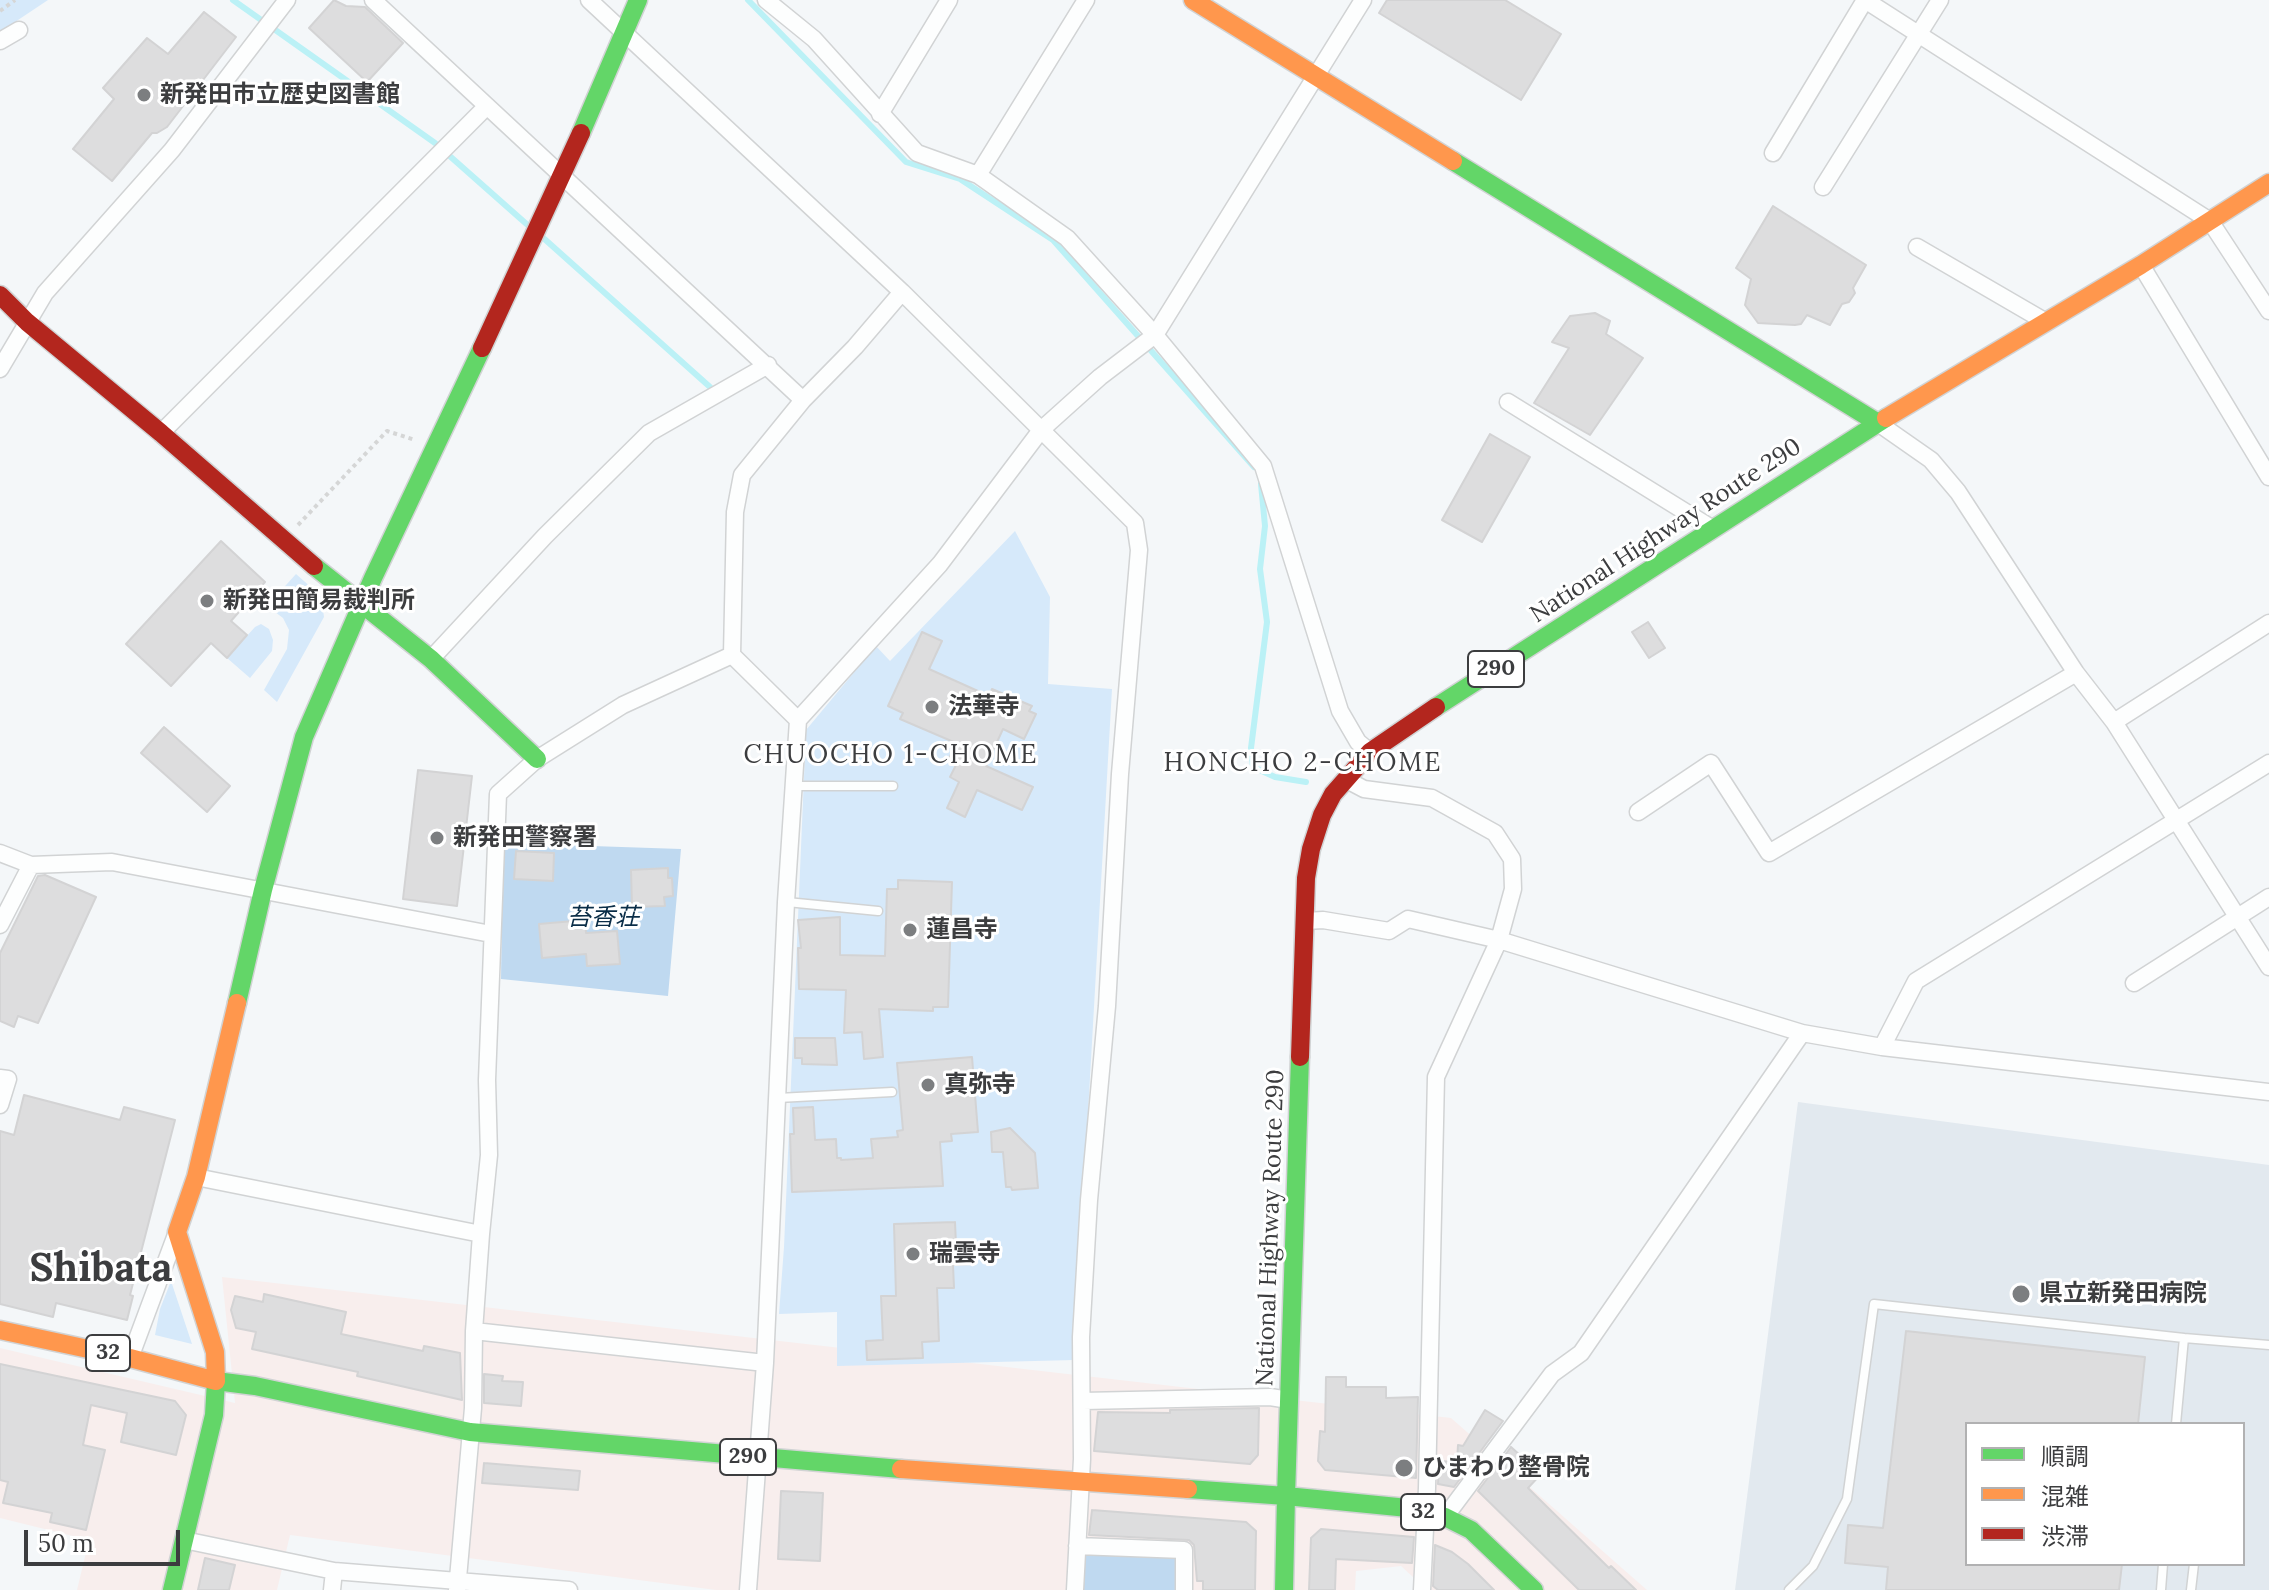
<!DOCTYPE html>
<html>
<head>
<meta charset="utf-8">
<style>
	body { margin:0 }
	#map { position:relative; width:2269px; height:1590px; overflow:hidden; background:#f4f7f9; font-family:Lora,"Noto Sans JP",serif }
	canvas { display:block }
	.legend { position:absolute; left:1965px; top:1422px; width:280px; height:144px; box-sizing:border-box; background:#fff; border:2px solid #b1b1b2; margin:0; padding:10px 14px; list-style:none; font-size:24px; color:#3c3d3f }
	.legend li { display:flex; align-items:center; gap:16px; height:40px }
	.legend b { width:40px; border:2px solid #b1b1b2 }
	.scale { position:absolute; left:24px; top:1530px; width:156px; height:36px; box-sizing:border-box; border:4px solid #3c3d3f; border-top:0; padding-left:10px; font-size:24px; line-height:28px; white-space:nowrap; color:#3c3d3f; -webkit-text-stroke:6px #fff; paint-order:stroke }
</style>
</head>
<body>
<div id="map">
<canvas width="2269" height="1590"></canvas>
<ul class="legend">
<li><b style="height:10px;background:#63d668"></b>順調</li>
<li><b style="height:10px;background:#ff974d"></b>混雑</li>
<li><b style="height:10px;background:#b3261e"></b>渋滞</li>
</ul>
<div class="scale">50 m</div>
</div>
<script>
const c = document.querySelector('canvas').getContext('2d');
c.lineJoin = 'round';
function fillPath(path, color) { c.fillStyle = color; c.fill(path, 'evenodd'); }
const poly = rows => new Path2D(rows.map(r => 'M' + r).join(''));
function strokePath(path, color, width, dash) { c.strokeStyle = color; c.lineWidth = width; c.lineCap = dash ? 'butt' : 'round'; c.setLineDash(dash || []); c.stroke(path); }
function drawText(font, color, halo, rows, align = 'center') {
  c.font = font + ' Lora,"Noto Sans JP",serif'; c.lineWidth = 6; c.setLineDash([]); c.textBaseline = 'middle'; c.strokeStyle = halo; c.fillStyle = color; for (const [text, x, y, turn = 0] of rows) {
    c.save(); c.translate(x, y); c.rotate((+turn || 0) * Math.PI / 180); c.textAlign = isNaN(turn) ? turn : align; if (halo) c.strokeText(text, 0, 0); c.fillText(text, 0, 0); c.restore();
  }
}
fillPath(poly([
	[222,1277,1451,1418,1647,1590,1427,1590,1401,1566,1356,1571,1355,1590,1190,1590,1070,1543,1066,1590,716,1590,290,1535,277,1590,77,1590,89,1540,0,1518,0,1348,235,1403]
]), '#f8eeed');
fillPath(poly([
	[1798,1102,2269,1165,2269,1590,1735,1590],
	[1967,1424,2243,1424,2243,1564,1967,1564]
]), '#e2e9ef');
fillPath(poly([
	[0,0,48,0,0,32],
	[1015,531,1050,597,1048,684,1112,689,1074,1360,837,1366,837,1312,779,1314,784,1247,806,730,876,646,890,661],
	[296,574,321,596,324,617,277,702,264,690,287,649,289,630,283,618,267,606],
	[261,624,269,629,273,640,272,651,250,678,227,658,255,627],
	[171,1281,192,1344,155,1335,160,1309]
]), '#d6e9fa');
fillPath(poly([
	[503,843,681,849,668,996,501,979],
	[1077,1546,1184,1550,1184,1590,1075,1590]
]), '#bfd9f0');
strokePath(poly([
	[233,0,435,143,531,228],
	[748,0,906,162,960,179,1053,240,1254,467],
	[540,235,710,387],
	[1261,484,1265,526,1260,569,1267,622,1251,748,1253,767,1275,777,1306,782]
]), '#bbf1f6', 6);
const building = poly([
	[334,0,346,6,365,7,403,43,367,82,309,28,334,0],
	[1387,0,1505,0,1561,34,1521,100,1379,13,1387,0],
	[204,12,236,37,167,127,157,133,152,133,112,181,73,149,114,99,103,88,147,38,168,54,204,12],
	[1773,206,1866,265,1853,288,1855,293,1849,302,1842,304,1830,325,1807,315,1801,324,1795,325,1758,323,1745,305,1751,279,1736,268,1773,206],
	[1595,313,1610,321,1606,334,1643,358,1590,435,1534,403,1569,348,1552,342,1570,316,1595,313],
	[1490,434,1530,457,1482,542,1442,520,1490,434],
	[221,541,265,582,231,621,247,635,227,658,211,643,171,686,126,644,221,541],
	[1648,622,1665,648,1649,658,1632,632,1648,622],
	[922,632,942,641,929,669,989,696,992,689,1032,706,1029,711,1036,714,1024,739,1003,729,986,766,1033,787,1022,810,977,790,965,817,947,808,959,782,950,777,956,765,948,761,956,743,900,719,903,713,888,706,922,632],
	[164,727,230,786,207,812,141,753,164,727],
	[418,770,472,776,457,906,403,899,418,770],
	[516,851,554,853,553,881,514,879,516,851],
	[668,868,668,878,672,878,673,896,664,897,665,906,632,907,631,870,668,868],
	[45,875,96,897,38,1023,18,1016,14,1027,0,1021,0,953,38,876,45,875],
	[898,880,952,882,948,1007,933,1007,933,1011,879,1009,883,1057,864,1059,862,1032,844,1033,846,990,799,989,798,948,801,948,798,920,840,917,840,955,885,956,887,889,898,889,898,880],
	[585,920,586,933,617,931,620,964,587,966,586,954,542,958,539,924,585,920],
	[795,1038,835,1038,837,1065,802,1064,802,1058,795,1058,795,1038],
	[972,1057,978,1132,951,1134,952,1141,940,1142,943,1186,792,1192,790,1134,794,1134,793,1108,813,1107,815,1140,836,1139,837,1158,841,1158,841,1160,873,1158,871,1139,898,1137,897,1131,903,1130,897,1063,972,1057],
	[24,1095,120,1120,124,1107,175,1120,130,1295,133,1296,127,1320,56,1303,53,1317,0,1304,0,1131,14,1135,24,1095],
	[1010,1128,1035,1153,1038,1188,1012,1190,1011,1187,1006,1187,1003,1152,992,1152,991,1132,1010,1128],
	[955,1222,956,1245,972,1244,972,1264,953,1265,954,1288,937,1288,939,1341,922,1342,923,1358,867,1360,866,1341,883,1340,881,1296,896,1296,894,1224,955,1222],
	[264,1294,346,1312,341,1334,423,1351,424,1346,460,1353,462,1400,357,1376,358,1372,252,1349,256,1332,236,1328,231,1310,235,1296,263,1302,264,1294],
	[1906,1331,2145,1357,2138,1424,1967,1424,1967,1564,2122,1564,2119,1590,1886,1590,1888,1567,1845,1563,1848,1525,1883,1528,1906,1331],
	[0,1364,175,1401,186,1415,176,1455,121,1442,127,1413,91,1405,83,1445,105,1450,86,1530,50,1522,52,1513,3,1503,8,1482,0,1480,0,1364],
	[484,1374,503,1376,502,1381,523,1382,521,1406,484,1403,484,1374],
	[1326,1377,1346,1377,1346,1387,1386,1387,1386,1398,1418,1397,1416,1478,1325,1470,1318,1461,1320,1431,1325,1432,1326,1377],
	[1259,1408,1258,1455,1250,1464,1094,1451,1098,1412,1170,1413,1170,1410,1259,1408],
	[1485,1410,1503,1421,1454,1487,1438,1484,1439,1461,1457,1462,1458,1445,1463,1446,1485,1410],
	[1511,1447,1541,1474,1528,1488,1609,1568,1611,1566,1636,1590,1579,1590,1478,1491,1511,1447],
	[484,1463,580,1471,578,1490,482,1483,484,1463],
	[781,1491,823,1493,820,1561,778,1559,781,1491],
	[1092,1510,1246,1522,1256,1531,1255,1590,1203,1590,1203,1581,1197,1581,1194,1545,1189,1540,1089,1535,1092,1510],
	[1321,1529,1414,1537,1412,1563,1336,1559,1335,1590,1309,1590,1311,1538,1321,1529],
	[1435,1545,1452,1552,1468,1564,1494,1590,1438,1590,1433,1586,1435,1545],
	[205,1558,235,1565,229,1590,198,1590,205,1558]
]);
fillPath(building, '#ddddde');
strokePath(building, '#d3d3d4', 2);
const lane = poly([
	[793,786,893,786],
	[787,902,878,911],
	[778,1098,892,1092],
	[2176,1424,2184,1338,2269,1345],
	[1789,1590,1813,1566,1847,1499,1874,1304,2184,1338],
	[2161,1590,2163,1564],
	[2191,1590,2194,1564]
]);
const street = poly([
	[373,0,803,400],
	[589,0,902,292,1135,523,1139,550,1120,774,1107,1006,1089,1200,1081,1337,1082,1459,1075,1590],
	[766,0,814,39,917,153,978,175,1067,238,1155,335,1263,466,1340,711,1358,742,1370,752],
	[1865,0,2210,221,2269,311],
	[0,41,19,30],
	[880,114,949,0],
	[1773,153,1865,0],
	[978,175,1086,0],
	[1823,187,1940,0],
	[1917,247,2046,322],
	[2141,265,2269,477],
	[0,369,45,293,172,150,287,0],
	[1508,402,1713,529],
	[1878,423,1931,460,1958,492,2076,673,2114,722,2269,967],
	[161,433,487,106],
	[431,659,545,536,649,433,768,365],
	[798,720,732,655,735,512,742,475,803,400,855,347,902,292],
	[2114,722,2269,623],
	[1345,779,1364,789,1432,798,1495,833,1512,859,1513,889,1499,940,1436,1077,1427,1488,1422,1590],
	[1638,812,1711,763,1769,853,2076,673],
	[0,853,31,865,112,862,491,934],
	[1306,921,1323,920,1389,931,1408,919,1499,940,1802,1033,1882,1047,2269,1092],
	[0,925,31,865],
	[2134,983,2269,897],
	[1882,1047,1916,981,2269,763],
	[0,1078,8,1079,0,1105],
	[196,1177,481,1234],
	[474,1331,765,1363],
	[130,1358,177,1232],
	[1083,1401,1270,1397,1289,1400],
	[1445,1517,1552,1374,1581,1353,1802,1033],
	[184,1540,334,1571,569,1590],
	[1077,1546,1184,1550,1184,1590],
	[332,1590,334,1571],
	[457,1590,473,1408,474,1331,481,1234,489,1155,487,1080,498,794,537,759,623,705,732,655],
	[748,1590,765,1363,786,902,798,720,940,564,1041,430,1100,377,1155,335,1363,0]
]);
const fast = poly([
	[581,133,638,0],
	[1453,161,1878,423],
	[314,566,431,659,537,759],
	[1436,707,1886,418],
	[237,1003,263,890,304,737,373,578,482,348],
	[1188,1489,1286,1496,1300,1057],
	[1286,1496,1408,1508,1445,1517,1471,1530,1534,1590],
	[172,1590,214,1415,216,1381,255,1386,470,1432,901,1469],
	[1284,1590,1286,1496]
]);
const slow = poly([
	[1193,0,1453,161],
	[1886,418,2141,265,2269,183],
	[0,1330,130,1358,216,1381],
	[216,1381,215,1352,177,1232,196,1177,237,1003],
	[901,1469,1188,1489]
]);
const jam = poly([
	[0,295,27,322,161,433,314,566],
	[482,348,581,133],
	[1300,1057,1306,878,1311,849,1322,815,1333,794,1370,752,1436,707]
]);
strokePath(lane, '#d1d3d4', 11);
strokePath(street, '#d1d3d4', 19);
strokePath(fast, '#d1d3d4', 21);
strokePath(slow, '#d1d3d4', 21);
strokePath(jam, '#d1d3d4', 21);
strokePath(poly([
	[0,11,15,0],
	[298,525,387,431,415,440]
]), '#d5d6d6', 4, [4, 4]);
strokePath(lane, '#fdfefe', 8);
strokePath(street, '#fdfefe', 16);
strokePath(fast, '#63d668', 18);
strokePath(slow, '#ff974d', 18);
strokePath(jam, '#b3261e', 18);
for (const [x, y, r, color] of [
	[144,95,8,"#7c7e80"],
	[207,601,8,"#7c7e80"],
	[932,707,8,"#7c7e80"],
	[437,838,8,"#7c7e80"],
	[910,930,8,"#7c7e80"],
	[928,1085,8,"#7c7e80"],
	[913,1254,8,"#7c7e80"],
	[2021,1294,10,"#7c7e80"],
	[1404,1468,10,"#7c7e80"]
]) { const dot = new Path2D(); dot.arc(x, y, r, 0, 2 * Math.PI); c.fillStyle = color; c.fill(dot); strokePath(dot, '#fff', 3); }
for (const [x, y, w] of [
	[1496,669,56],
	[108,1353,44],
	[748,1457,56],
	[1423,1512,44]
]) { const box = new Path2D(); box.roundRect(x - w / 2, y - 18, w, 36, 6); c.fillStyle = '#fff'; c.fill(box); strokePath(box, '#3c3d3f', 2); }
drawText('bold 22px', '#3c3d3f', null, [
	["290",1496,669],
	["32",108,1353],
	["290",748,1457],
	["32",1423,1512]
]);
drawText('bold 24px', '#3c3d3f', '#fff', [
	["新発田市立歴史図書館",160,95],
	["新発田簡易裁判所",223,601],
	["法華寺",948,707],
	["新発田警察署",453,838],
	["蓮昌寺",926,930],
	["真弥寺",944,1085],
	["瑞雲寺",929,1254],
	["県立新発田病院",2039,1294],
	["ひまわり整骨院",1422,1468]
], 'left');
drawText('24px', '#3c3d3f', '#fff', [
	["National Highway Route 290",1666,531,-33],
	["National Highway Route 290",1271,1228,-88]
]);
drawText('italic 24px', '#0a2d47', '#fff', [
	["苔香荘",603,918]
]);
c.letterSpacing = '2px';
drawText('26px', '#3c3d3f', '#fff', [
	["CHUOCHO 1-CHOME",891,756],
	["HONCHO 2-CHOME",1303,764]
]);
c.letterSpacing = '0px';
drawText('bold 40px', '#3c3d3f', '#fff', [
	["Shibata",101,1270]
]);
</script>
</body>
</html>
